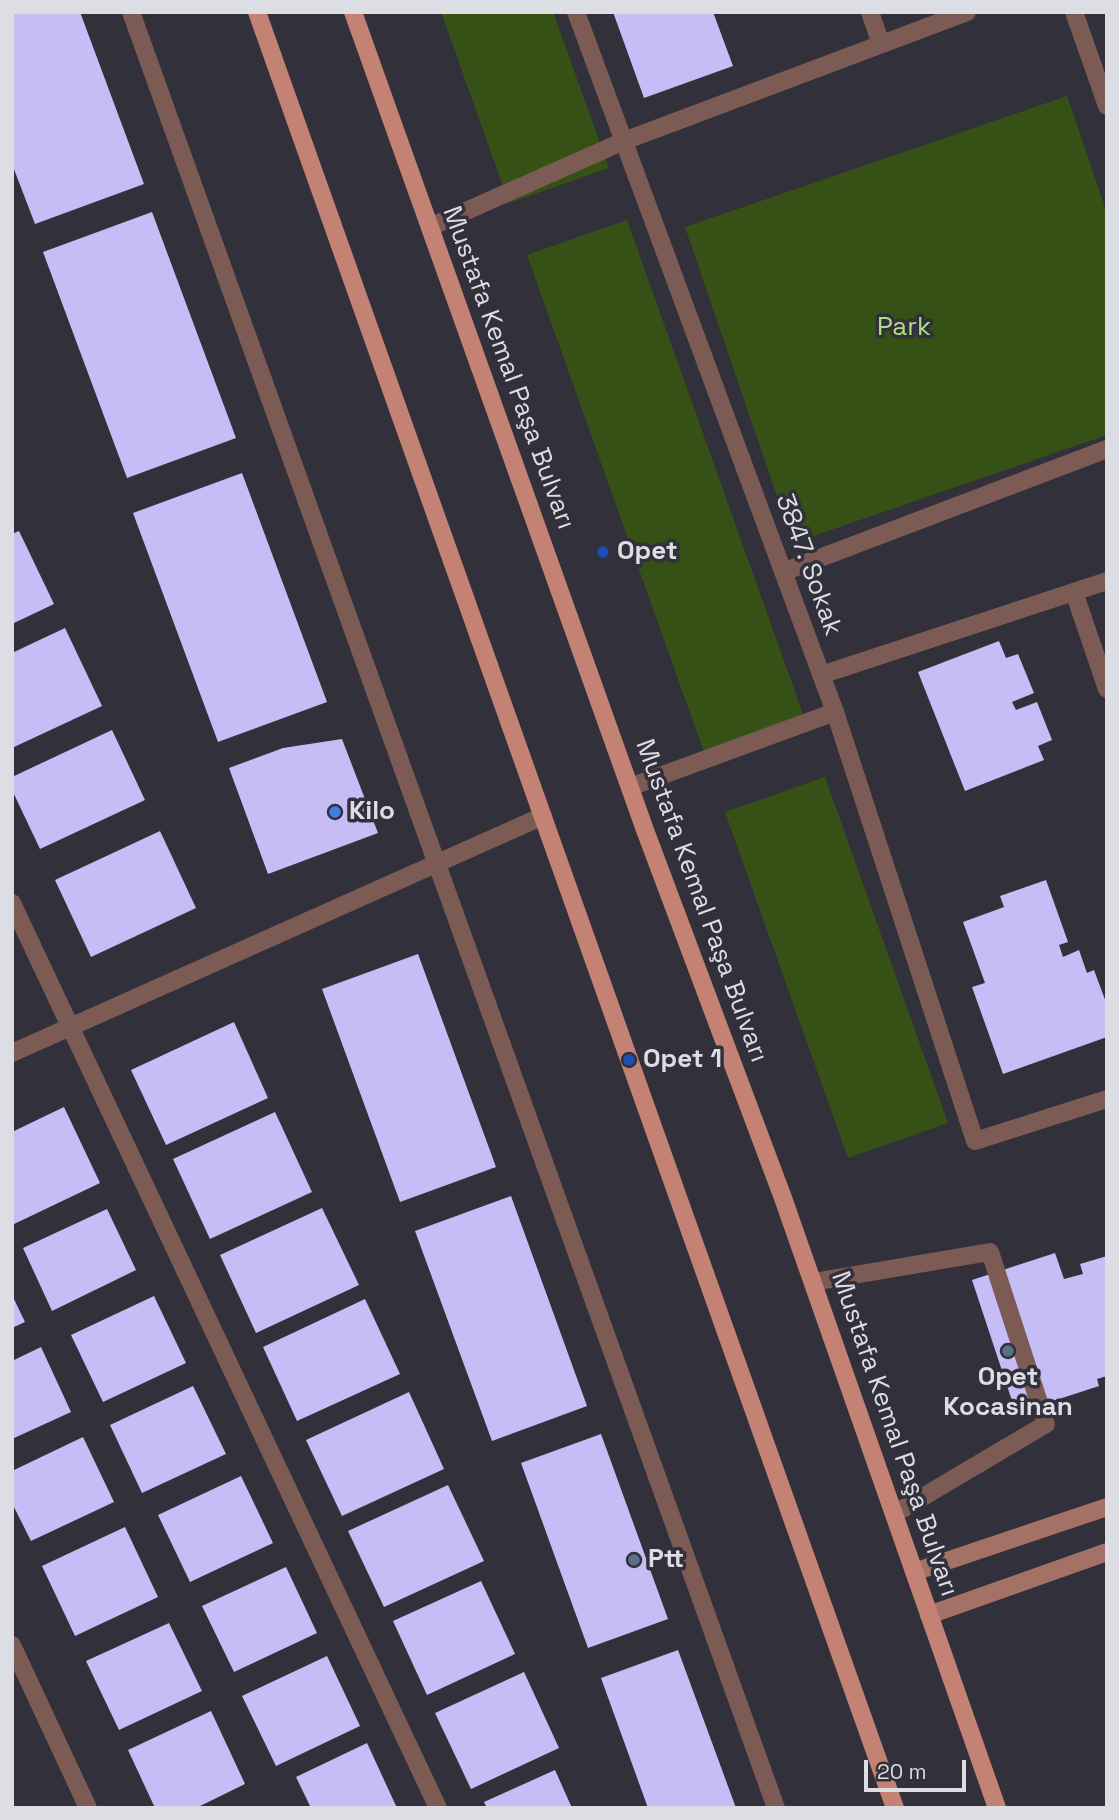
<!DOCTYPE html>
<html>
<head>
<meta charset="utf-8">
<style>
	body { margin:0 }
	#map { position:relative; width:1119px; height:1820px; overflow:hidden; background:#32313b; font-family:"Space Grotesk",sans-serif }
	canvas { display:block }
	.frame { position:absolute; inset:0; border:14px solid #dddde4; pointer-events:none }
	.scale { position:absolute; left:864px; top:1760px; width:102px; height:32px; box-sizing:border-box; border:4px solid #dddde4; border-top:0; padding-left:9px; font-size:21px; line-height:24px; white-space:nowrap; color:#dddde4; -webkit-text-stroke:5px #32313b; paint-order:stroke }
</style>
</head>
<body>
<div id="map">
<canvas width="1119" height="1820"></canvas>
<div class="frame"></div>
<div class="scale">20 m</div>
</div>
<script>
const c = document.querySelector('canvas').getContext('2d');
c.lineJoin = 'round';
function fillPath(path, color) { c.fillStyle = color; c.fill(path, 'evenodd'); }
const poly = rows => new Path2D(rows.map(r => 'M' + r).join(''));
function strokePath(path, color, width, dash) { c.strokeStyle = color; c.lineWidth = width; c.lineCap = dash ? 'butt' : 'round'; c.setLineDash(dash || []); c.stroke(path); }
function drawText(font, color, halo, rows, align = 'center') {
  c.font = font + ' "Space Grotesk",sans-serif'; c.lineWidth = 7; c.setLineDash([]); c.textBaseline = 'middle'; c.strokeStyle = halo; c.fillStyle = color; for (const [text, x, y, turn = 0] of rows) {
    c.save(); c.translate(x, y); c.rotate((+turn || 0) * Math.PI / 180); c.textAlign = isNaN(turn) ? turn : align; if (halo) c.strokeText(text, 0, 0); c.fillText(text, 0, 0); c.restore();
  }
}
fillPath(poly([
	[441,12,553,12,609,168,509,203],
	[1067,96,1107,213,1107,435,793,543,685,227],
	[627,220,804,717,704,752,527,255],
	[825,777,948,1123,848,1158,725,812]
]), '#365115');
fillPath(poly([
	[12,12,80,12,144,184,35,224,12,164],
	[613,12,713,12,733,66,644,98],
	[152,212,236,438,127,478,43,252],
	[242,473,327,702,218,742,133,513],
	[19,531,54,604,12,624,12,534],
	[65,628,102,706,12,748,12,653],
	[999,641,1006,658,1018,654,1034,693,1012,702,1016,710,1037,702,1052,740,1038,746,1044,760,965,791,918,672],
	[112,730,145,800,40,849,12,790,12,777],
	[342,739,378,833,268,874,229,768,283,748],
	[160,831,196,908,91,957,55,880],
	[1046,880,1068,942,1059,945,1063,957,1079,950,1087,973,1094,970,1107,1005,1107,1037,1003,1074,972,987,985,983,963,922,1004,907,1000,896],
	[418,954,496,1167,400,1202,322,989],
	[234,1022,268,1098,166,1145,131,1070],
	[64,1107,100,1183,12,1225,12,1132],
	[275,1112,312,1192,210,1239,173,1159],
	[511,1196,587,1406,492,1441,415,1231],
	[322,1208,359,1285,256,1333,220,1255],
	[107,1209,136,1270,52,1311,23,1248],
	[1055,1253,1064,1279,1083,1274,1080,1264,1107,1256,1107,1376,1097,1379,1099,1386,1016,1413,972,1280],
	[12,1295,25,1322,12,1328],
	[154,1296,186,1363,103,1402,71,1335],
	[365,1299,400,1374,297,1421,263,1347],
	[41,1347,71,1412,12,1439,12,1361],
	[193,1386,226,1454,142,1493,110,1425],
	[409,1392,444,1469,342,1516,306,1440],
	[601,1434,668,1619,588,1648,521,1463],
	[83,1437,114,1502,31,1541,12,1503,12,1471],
	[241,1476,273,1543,190,1582,158,1515],
	[448,1485,484,1561,384,1607,348,1531],
	[125,1527,158,1597,75,1636,42,1566],
	[286,1567,317,1633,234,1672,202,1606],
	[481,1581,515,1654,427,1695,393,1621],
	[169,1623,202,1691,119,1730,86,1661],
	[678,1650,736,1808,648,1808,601,1678],
	[327,1656,360,1726,276,1766,242,1696],
	[524,1672,559,1748,471,1789,435,1713],
	[211,1711,245,1784,196,1808,155,1808,128,1750],
	[367,1743,397,1808,311,1808,296,1777],
	[555,1770,572,1808,487,1808,484,1802]
]), '#c7bdf6');
strokePath(poly([
	[1074,592,1107,689],
	[821,675,1107,581],
	[630,787,835,712],
	[813,1282,990,1252,1046,1424,894,1514]
]), '#7c5b54', 18);
strokePath(poly([
	[131,12,776,1808],
	[576,12,835,712,975,1141,1107,1099],
	[870,12,881,44],
	[1074,12,1107,106],
	[430,227,624,141,967,12],
	[783,572,1107,449],
	[12,903,438,1808],
	[12,1053,543,816],
	[12,1645,88,1808]
]), '#7c5b54', 18);
strokePath(poly([
	[914,1572,1107,1507],
	[929,1615,1107,1552]
]), '#a47166', 18);
strokePath(poly([
	[257,12,895,1808],
	[353,12,645,830,783,1198,997,1808]
]), '#c38274', 18);
for (const [x, y, r, color] of [
	[603,552,7,"#1a4fb4"],
	[335,812,7,"#3f7fe0"],
	[629,1060,7,"#1a4fb4"],
	[1008,1351,7,"#5c6f8a"],
	[634,1560,7,"#5c6f8a"]
]) { const dot = new Path2D(); dot.arc(x, y, r, 0, 2 * Math.PI); c.fillStyle = color; c.fill(dot); strokePath(dot, '#32313b', 2.5); }
drawText('26px', '#b0df83', '#32313b', [
	["Park",904,328]
]);
drawText('26px', '#dddde4', '#32313b', [
	["Mustafa Kemal Paşa Bulvarı",508,368,70],
	["3847. Sokak",808,565,70],
	["Mustafa Kemal Paşa Bulvarı",701,901,70],
	["Mustafa Kemal Paşa Bulvarı",894,1434,71]
]);
drawText('bold 26px', '#dddde4', '#32313b', [
	["Opet",617,552],
	["Kilo",349,812],
	["Opet 1",643,1060],
	["Opet",1008,1378,"center"],
	["Kocasinan",1008,1408,"center"],
	["Ptt",648,1560]
], 'left');
</script>
</body>
</html>
